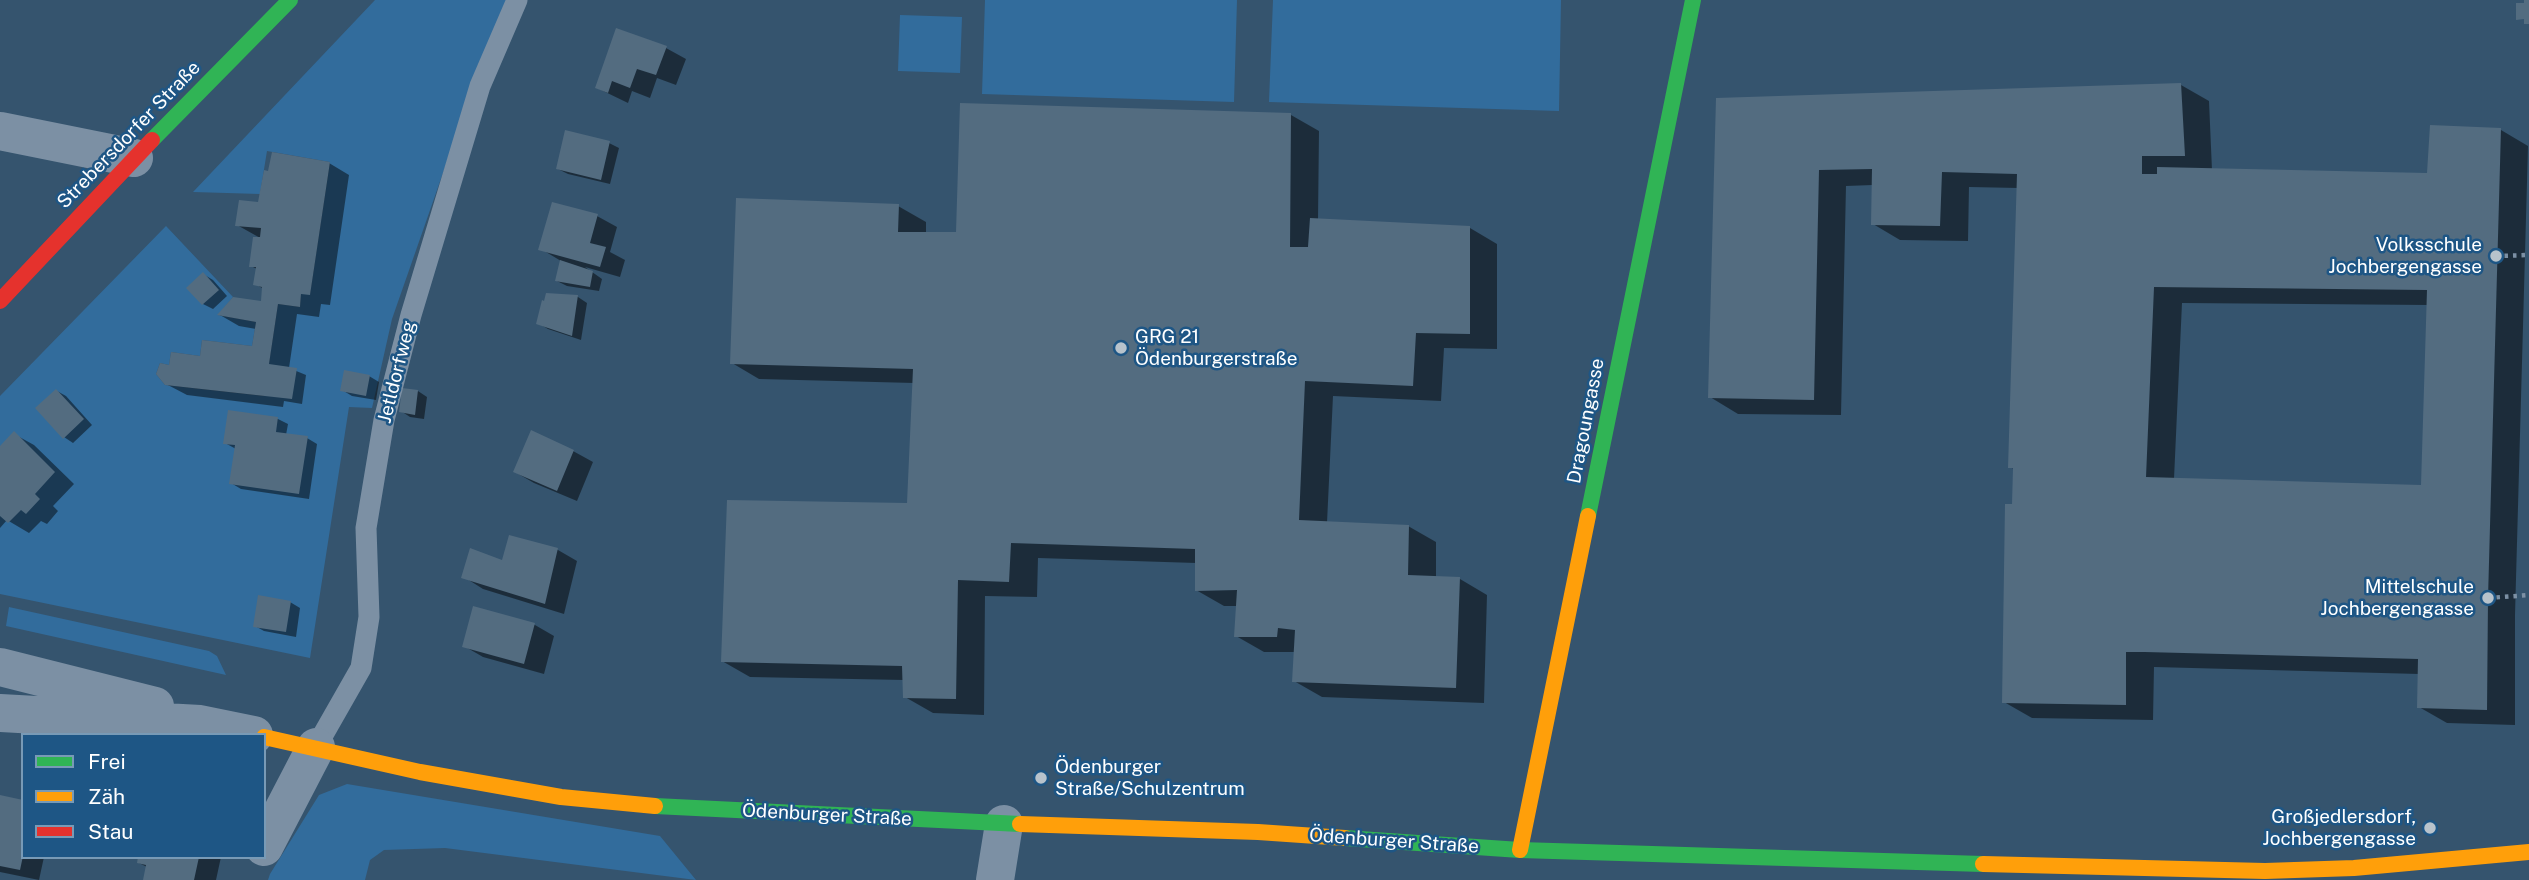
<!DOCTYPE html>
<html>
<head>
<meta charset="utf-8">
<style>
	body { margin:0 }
	#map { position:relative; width:2529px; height:880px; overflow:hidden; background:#35546e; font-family:"Public Sans",sans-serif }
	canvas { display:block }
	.legend { position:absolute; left:21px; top:733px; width:245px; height:126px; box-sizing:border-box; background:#1e5685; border:2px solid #789ab6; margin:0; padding:9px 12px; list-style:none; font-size:21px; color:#fff }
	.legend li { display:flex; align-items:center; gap:14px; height:35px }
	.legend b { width:35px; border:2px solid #789ab6 }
</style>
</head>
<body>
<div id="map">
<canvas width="2529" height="880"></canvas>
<ul class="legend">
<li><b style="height:9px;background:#30b455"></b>Frei</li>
<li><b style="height:9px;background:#ff9f0a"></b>Zäh</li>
<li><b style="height:9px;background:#e5322d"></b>Stau</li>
</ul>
</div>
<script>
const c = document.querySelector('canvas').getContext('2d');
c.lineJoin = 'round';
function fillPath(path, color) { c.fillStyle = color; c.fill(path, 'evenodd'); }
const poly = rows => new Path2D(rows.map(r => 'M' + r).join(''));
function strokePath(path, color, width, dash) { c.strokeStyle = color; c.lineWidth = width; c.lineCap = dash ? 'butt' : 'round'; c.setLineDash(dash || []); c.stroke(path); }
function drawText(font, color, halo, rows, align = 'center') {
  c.font = font + ' "Public Sans",sans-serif'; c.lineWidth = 5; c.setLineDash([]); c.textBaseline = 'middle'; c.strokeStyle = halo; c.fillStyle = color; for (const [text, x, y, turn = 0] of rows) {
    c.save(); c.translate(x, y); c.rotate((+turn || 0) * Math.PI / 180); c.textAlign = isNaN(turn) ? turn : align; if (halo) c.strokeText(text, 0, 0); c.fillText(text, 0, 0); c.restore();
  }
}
fillPath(poly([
	[375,0,509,0,451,150,392,319,372,408,349,407,310,658,0,594,0,396,166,226,233,297,218,315,256,322,252,346,202,340,200,356,171,352,169,365,160,363,156,374,165,385,264,396,278,304,300,307,301,294,310,294,330,162,267,151,260,194,193,192],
	[985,0,1237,0,1234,102,982,94],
	[1273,0,1561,0,1559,111,1269,102],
	[900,15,962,17,960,73,898,71],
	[9,607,209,651,217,656,226,675,6,626],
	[347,784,660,836,696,880,445,848,384,850,370,860,365,880,268,880,270,874,319,795]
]), '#326c9c');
fillPath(poly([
	[617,30,666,48,686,59,676,85,657,78,650,98,632,91,628,103,597,88],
	[2181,85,2209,101,2212,170,2429,175,2501,130,2528,146,2515,615,2515,725,2447,723,2419,707,2419,674,2154,667,2153,720,2032,718,2004,702,2014,505,2014,469,2010,467,2018,188,1969,187,1968,241,1900,240,1873,224,1873,185,1846,186,1841,415,1738,414,1710,397,1718,100],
	[2182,303,2428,305,2422,487,2174,479],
	[1291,115,1319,131,1318,220,1470,228,1497,244,1497,349,1444,348,1441,401,1333,396,1327,523,1408,526,1436,542,1436,578,1460,579,1487,595,1484,703,1322,697,1294,681,1295,652,1264,652,1236,636,1237,606,1224,606,1196,590,1196,563,1038,558,1037,597,985,596,984,715,933,713,905,697,904,680,750,677,722,661,908,505,914,383,759,379,732,363,898,206,926,222,926,234,957,234],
	[609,143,619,148,610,184,568,174,558,169],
	[329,163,349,175,330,305,321,304,319,317,297,314,289,368,306,375,302,404,284,401,283,407,187,395,166,384,170,367,202,358,253,348,256,329,239,326,220,315,263,303,264,289,255,284,257,269,251,266,262,239,237,225,260,204],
	[597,216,617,227,610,252,625,260,620,277,585,267,602,279,599,291,567,286,557,281,561,261,541,249],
	[203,274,213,280,227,296,213,309,203,304],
	[548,295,578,297,587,303,581,340,548,329,538,323],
	[369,376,379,382,376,400,352,396,342,390],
	[57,391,66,396,92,425,73,443,64,437],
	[418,391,427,397,424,419,410,417,401,411],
	[230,412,278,419,288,424,286,435,307,438,317,444,309,499,241,489,231,483,236,449,225,443],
	[14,434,34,445,74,484,53,506,58,511,47,524,41,521,29,533,7,520,0,528,0,448],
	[573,451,593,462,577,501,534,483,515,472],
	[510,537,558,550,577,561,564,614,483,589,464,577,503,562],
	[290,602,300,608,296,637,264,631,255,626],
	[474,608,535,625,554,636,544,674,483,657,464,646],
	[0,797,23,801,23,857,44,857,39,880,0,872],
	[140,857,221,857,216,880,144,880,147,867,139,863]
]), '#0007');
fillPath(poly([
	[2524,0,2529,0,2529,24,2524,24,2524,19,2516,20,2516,3,2524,3],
	[616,28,667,46,656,75,637,69,630,88,612,81,608,93,595,88],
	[2181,83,2185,156,2142,156,2142,174,2157,174,2157,167,2427,173,2430,125,2501,128,2488,598,2487,710,2417,708,2418,659,2145,652,2126,652,2126,705,2002,703,2005,504,2012,504,2013,468,2008,468,2017,174,1942,172,1940,226,1871,225,1872,169,1819,170,1814,400,1708,398,1716,98],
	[2154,287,2427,290,2421,485,2146,477],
	[960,103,1291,113,1290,247,1308,247,1310,218,1470,226,1470,334,1416,333,1413,386,1305,381,1299,520,1409,525,1408,575,1460,577,1456,688,1292,682,1295,630,1278,628,1277,637,1234,637,1237,590,1195,591,1195,549,1011,543,1009,582,958,580,956,699,903,698,902,666,721,662,727,500,907,503,913,369,730,364,736,198,899,204,898,232,956,232],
	[565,130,610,141,601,180,556,169],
	[272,152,330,162,310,295,301,294,300,307,278,304,269,364,297,368,292,399,165,385,156,374,160,363,169,365,171,352,200,356,202,340,252,346,256,322,217,315,233,297,261,301,262,287,253,285,256,267,249,267,253,237,260,237,261,228,235,226,239,200,258,202,264,170,268,171],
	[552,202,598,214,590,243,606,247,600,267,538,250],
	[560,260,593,271,590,287,555,281],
	[203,272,219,290,202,305,186,288],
	[546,293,578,295,572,336,536,324,542,300,544,301],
	[344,370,370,375,366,396,340,391],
	[402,388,418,390,415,415,399,412],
	[56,389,84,419,63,439,35,408],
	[228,410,278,417,276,432,308,436,299,494,229,484,235,445,223,444],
	[531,430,574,450,557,491,513,472],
	[14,431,55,472,35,494,40,499,26,514,21,510,8,523,0,516,0,446],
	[509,535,558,548,545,604,461,578,470,548,502,560],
	[258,595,291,601,286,632,253,627],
	[473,606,535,623,524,664,462,647],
	[0,795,23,800,23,856,20,870,0,866],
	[138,857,199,857,194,880,143,880,146,865,137,863]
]), '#536c80');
strokePath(poly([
	[2496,256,2529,255],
	[2488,598,2529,595]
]), '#7c90a4', 4.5, [3.5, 5]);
strokePath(poly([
	[316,747,361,668,369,617,366,528,384,420,411,315,480,86,517,0]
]), '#7c90a4', 21);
strokePath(poly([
	[0,131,134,158],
	[0,667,155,706],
	[0,713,200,724,254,735],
	[264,847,316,747],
	[995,880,1004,824]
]), '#7c90a4', 38);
strokePath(poly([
	[152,140,290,0],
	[1588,516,1693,0],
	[655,806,1020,824],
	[1345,838,1520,850,1983,864]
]), '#30b455', 16);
strokePath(poly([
	[264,737,420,772,561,797,655,806],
	[1020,824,1258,832,1345,838],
	[1520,850,1588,516],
	[1983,864,2265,871,2354,868,2529,852]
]), '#ff9f0a', 16);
strokePath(poly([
	[0,301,152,140]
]), '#e5322d', 16);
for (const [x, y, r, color] of [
	[2496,256,7,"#b8c3cc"],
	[1121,348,7,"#b8c3cc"],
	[2488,598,7,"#b8c3cc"],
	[1041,778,7,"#b8c3cc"],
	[2430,828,7,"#b8c3cc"]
]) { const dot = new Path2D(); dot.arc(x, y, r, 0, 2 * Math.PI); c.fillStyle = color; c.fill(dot); strokePath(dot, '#1e5685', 2.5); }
drawText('19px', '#fff', '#1e5685', [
	["Strebersdorfer Straße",129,135,-46],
	["Jetldorfweg",397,372,-76],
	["Dragoungasse",1586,421,-79],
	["Ödenburger Straße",827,815,3],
	["Ödenburger Straße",1394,841,4]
]);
drawText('19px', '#fff', '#1e5685', [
	["Volksschule",2482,245],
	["Jochbergengasse",2482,267],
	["GRG 21",1135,337,"left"],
	["Ödenburgerstraße",1135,359,"left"],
	["Mittelschule",2474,587],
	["Jochbergengasse",2474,609],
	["Ödenburger",1055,767,"left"],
	["Straße/Schulzentrum",1055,789,"left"],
	["Großjedlersdorf,",2416,817],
	["Jochbergengasse",2416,839]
], 'right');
</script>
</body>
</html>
